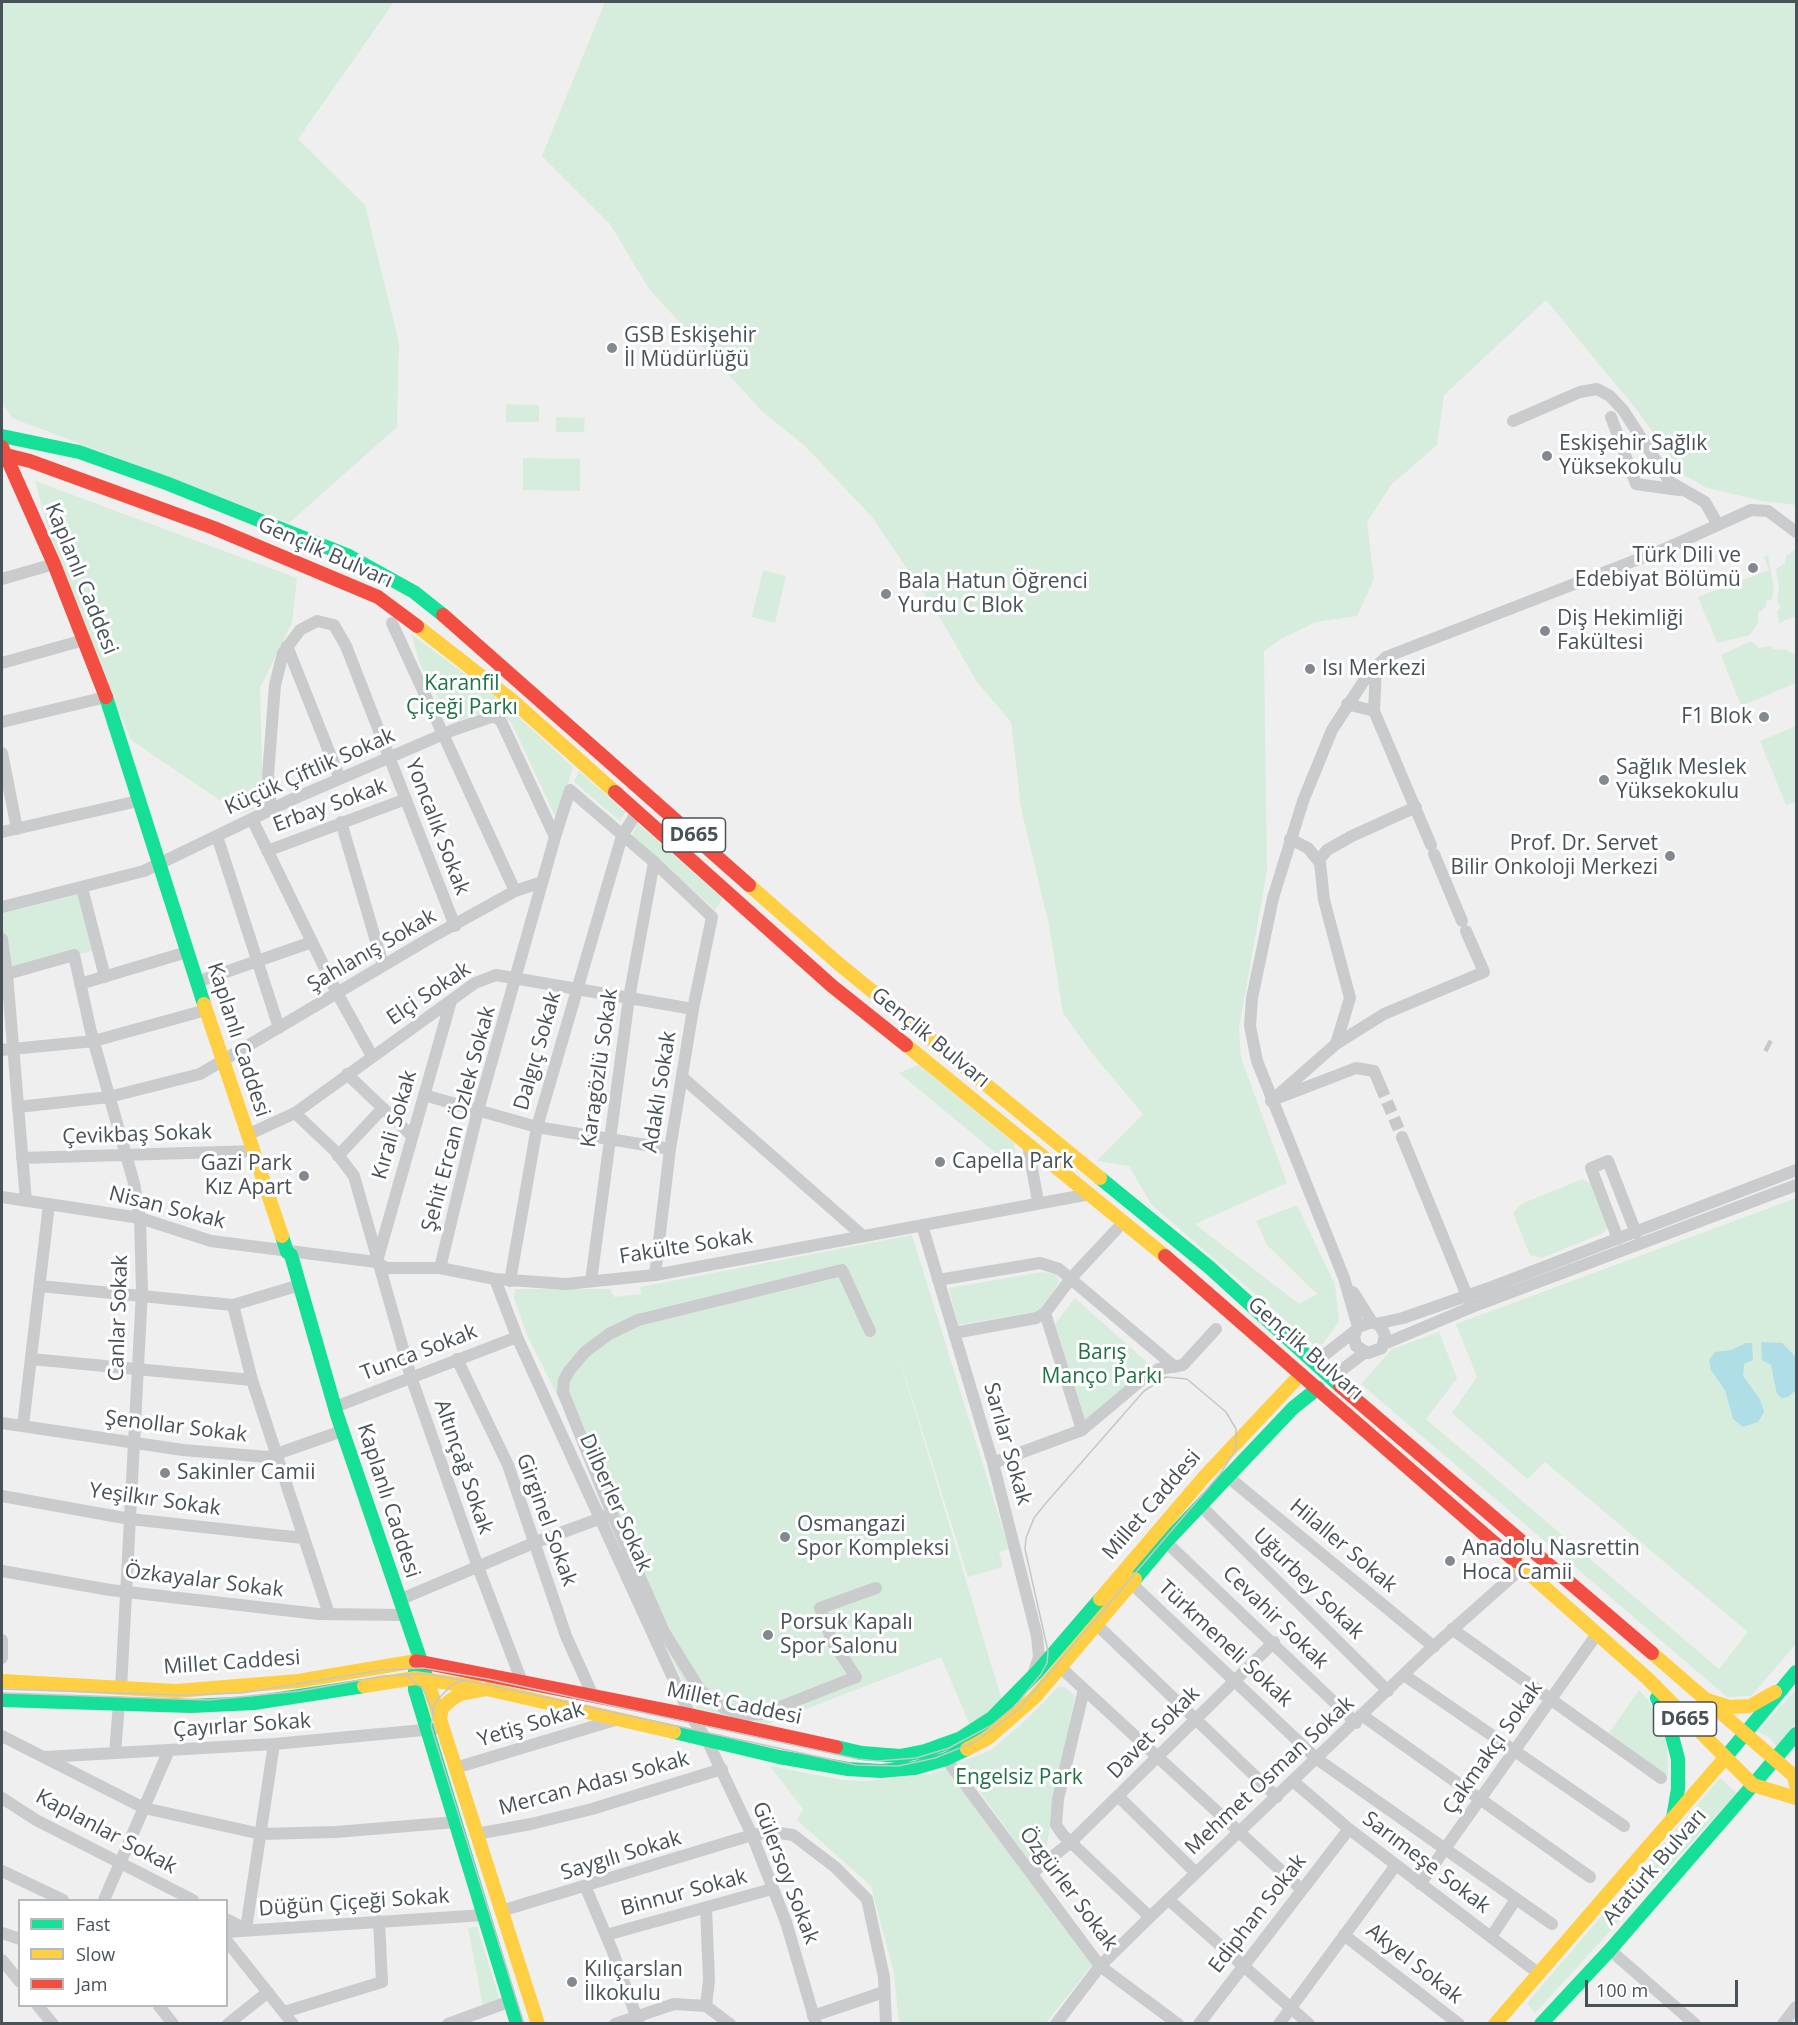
<!DOCTYPE html>
<html>
<head>
<meta charset="utf-8">
<style>
	body { margin:0 }
	#map { position:relative; width:1798px; height:2025px; overflow:hidden; background:#f0efef; font-family:"Open Sans",sans-serif }
	canvas { display:block }
	.frame { position:absolute; inset:0; border:3px solid #485259; pointer-events:none }
	.legend { position:absolute; left:18px; top:1899px; width:210px; height:108px; box-sizing:border-box; background:#fff; border:2px solid #b6babd; margin:0; padding:8px 10px; list-style:none; font-size:18px; color:#485259 }
	.legend li { display:flex; align-items:center; gap:12px; height:30px }
	.legend b { width:30px; border:2px solid #b6babd }
	.scale { position:absolute; left:1585px; top:1980px; width:153px; height:27px; box-sizing:border-box; border:3px solid #485259; border-top:0; padding-left:8px; font-size:18px; line-height:21px; white-space:nowrap; color:#485259; -webkit-text-stroke:4px #fff; paint-order:stroke }
</style>
</head>
<body>
<div id="map">
<canvas width="1798" height="2025"></canvas>
<div class="frame"></div>
<ul class="legend">
<li><b style="height:8px;background:#16e098"></b>Fast</li>
<li><b style="height:8px;background:#ffcf43"></b>Slow</li>
<li><b style="height:8px;background:#f24e42"></b>Jam</li>
</ul>
<div class="scale">100 m</div>
</div>
<script>
const c = document.querySelector('canvas').getContext('2d');
c.lineJoin = 'round';
function fillPath(path, color) { c.fillStyle = color; c.fill(path, 'evenodd'); }
const poly = rows => new Path2D(rows.map(r => 'M' + r).join(''));
function strokePath(path, color, width, dash) { c.strokeStyle = color; c.lineWidth = width; c.lineCap = dash ? 'butt' : 'round'; c.setLineDash(dash || []); c.stroke(path); }
function drawText(font, color, halo, rows, align = 'center') {
  c.font = font + ' "Open Sans",sans-serif'; c.lineWidth = 6; c.setLineDash([]); c.textBaseline = 'middle'; c.strokeStyle = halo; c.fillStyle = color; for (const [text, x, y, turn = 0] of rows) {
    c.save(); c.translate(x, y); c.rotate((+turn || 0) * Math.PI / 180); c.textAlign = isNaN(turn) ? turn : align; if (halo) c.strokeText(text, 0, 0); c.fillText(text, 0, 0); c.restore();
  }
}
fillPath(poly([
	[2,2,394,2,298,139,365,205,399,343,397,427,289,523,12,418,2,402],
	[605,2,1796,2,1796,505,1763,501,1707,488,1684,475,1636,409,1546,300,1444,395,1437,445,1391,485,1367,522,1374,579,1357,616,1316,622,1281,639,1264,651,1267,871,1239,1028,1241,1058,1287,1183,1195,1224,1299,1304,1317,1294,1267,1245,1256,1221,1297,1205,1335,1285,1339,1321,1323,1344,1314,1345,1151,1204,1129,1166,1097,1161,1143,1114,1091,1052,1063,1013,1049,925,1021,808,1011,722,977,682,939,616,872,517,806,447,763,412,649,289,610,224,542,156],
	[506,404,539,405,539,422,506,422],
	[556,417,585,418,584,432,556,432],
	[523,458,580,459,580,491,523,490],
	[35,481,297,578,292,623,260,688,263,805,240,814,131,740,85,629,47,525],
	[1796,549,1796,616,1779,623,1777,612,1780,607,1777,601,1779,587,1776,569,1785,563,1786,556],
	[1768,555,1774,588,1772,599,1766,601,1766,607,1758,613,1758,623,1750,635,1717,643,1698,597,1769,570,1764,557],
	[763,570,786,576,775,623,752,617],
	[411,634,500,700,497,708,451,723,420,664],
	[1751,641,1759,648,1772,646,1773,649,1786,650,1796,655,1796,683,1741,706,1721,655],
	[502,702,573,767,557,820,512,724,498,709],
	[1796,726,1796,802,1786,805,1760,741],
	[579,771,625,812,620,821,574,782],
	[637,823,723,898,715,910,632,836],
	[82,888,98,949,7,974,2,939,2,907],
	[919,1065,1013,1142,1020,1173,899,1073],
	[1583,1179,1591,1184,1608,1227,1603,1233,1542,1258,1530,1255,1513,1213,1521,1204],
	[1796,1198,1796,1644,1751,1696,1727,1697,1361,1384,1392,1349,1439,1332,1457,1378,1426,1419,1719,1669,1748,1632,1545,1462,1527,1479,1452,1413,1477,1377,1456,1324],
	[912,1235,1009,1549,999,1552,1003,1567,968,1577,892,1334,1003,1704,971,1728,941,1657,767,1724,697,1709,661,1637,563,1407,528,1337,514,1299,515,1289,610,1289,614,1297,641,1294,640,1287],
	[1042,1272,1055,1274,1060,1281,1043,1307,1033,1312,958,1325,949,1288],
	[1075,1298,1151,1366,1086,1423,1055,1324],
	[1059,1686,1066,1688,1075,1696,1046,1849,1031,1863,959,1763,991,1750,1027,1719],
	[1796,1689,1796,1723,1777,1747,1769,1737,1758,1732],
	[1639,1690,1649,1701,1667,1737,1668,1776,1609,1733],
	[770,1766,842,1780,867,1781,930,1774,946,1769,1092,1965,1046,2023,899,2023,894,1973,871,1886,797,1820,803,1809],
	[1720,1778,1737,1793,1535,2013,1527,2003],
	[477,1927,501,2003,483,2006,468,1928]
]), '#d6ecdd');
fillPath(poly([
	[1761,1342,1782,1343,1796,1357,1796,1390,1788,1397,1782,1398,1777,1394,1771,1365,1762,1360],
	[1746,1343,1752,1343,1753,1360,1744,1364,1743,1376,1760,1399,1764,1412,1758,1422,1743,1427,1733,1419,1725,1390,1711,1370,1709,1360,1715,1352,1731,1350]
]), '#afdee6');
strokePath(poly([
	[1766,1045,1770,1047],
	[1380,1085,1402,1137]
]), '#c6c8ca', 12, [12, 6]);
strokePath(poly([
	[1611,417,1636,484,1679,490],
	[1513,421,1580,392,1597,389,1610,396,1623,410,1670,482,1705,502,1718,525],
	[2,579,54,564],
	[392,623,515,891],
	[287,646,340,779],
	[2,663,84,640],
	[1347,704,1374,711,1431,845],
	[1374,711,1376,666],
	[2,722,106,697],
	[2,753,17,829],
	[271,810,268,775,275,685,283,653,300,630,317,621,334,625,346,646,455,926],
	[252,819,336,991,372,1056],
	[341,822,383,965],
	[2,832,138,801],
	[217,836,279,1028],
	[555,837,570,790,654,862,712,917,693,1009,670,1149,655,1275],
	[1290,839,1308,848,1320,863,1324,900,1350,998,1336,1044],
	[267,851,406,799],
	[1434,854,1462,921],
	[1319,860,1327,850,1352,836,1416,807],
	[82,888,105,977],
	[2,907,144,871,293,799,453,730,494,716,501,721,555,837,478,1110,440,1268],
	[2,939,7,974,26,1201],
	[7,974,74,955,91,1032,134,1183,140,1218,142,1291,121,1689],
	[197,982,312,942],
	[80,984,187,952],
	[2,1050,94,1041,206,1010],
	[347,1074,411,1135],
	[682,1077,863,1236],
	[424,1095,537,1127,670,1149],
	[1278,1098,1356,1068,1374,1071,1380,1085],
	[1271,1101,1336,1044,1384,1014,1484,972,1466,931],
	[18,1107,109,1097,200,1074,430,938,515,891,542,882],
	[295,1113,335,1151,354,1176,411,1377,478,1567,522,1682],
	[247,1135,295,1113,475,983,496,975,693,1009],
	[1402,1137,1470,1303],
	[1028,1145,1038,1202],
	[338,1156,383,1108],
	[22,1158,254,1151],
	[2,1197,140,1218,211,1241,376,1262,386,1268,440,1268,495,1279,566,1284,655,1275,1090,1194],
	[922,1225,993,1463,1037,1636,1039,1657,1034,1672],
	[1618,1239,1591,1168,1608,1161,1636,1233],
	[377,1261,451,1001],
	[495,1279,517,1337,690,1715,707,1740,752,1835,786,1922,816,2024],
	[938,1280,1040,1263,1059,1269,1175,1367],
	[510,1281,537,1127,622,836,637,812],
	[591,1281,629,998,654,862],
	[40,1286,233,1305,300,1285],
	[1353,1292,1372,1322,1380,1326,1385,1335,1382,1348,1368,1353,1356,1346,1354,1336,1358,1327,1372,1322],
	[233,1305,252,1380,329,1614],
	[1045,1313,1082,1430,1144,1378,1159,1369,1183,1365,1216,1329],
	[1376,1324,1403,1318,1489,1288,1796,1170],
	[1358,1327,1344,1278,1257,1061,1250,1026,1252,998,1273,898,1303,801,1332,730,1369,673,1386,657,1667,548,1751,510,1768,511,1796,532],
	[954,1333,1036,1318,1045,1313,1072,1277,1117,1229],
	[1384,1344,1472,1307,1796,1185],
	[31,1359,252,1380],
	[457,1359,508,1465,566,1636,593,1696],
	[1314,1363,1355,1331],
	[1331,1378,1364,1353],
	[335,1407,517,1337],
	[2,1423,183,1450,268,1457,342,1431],
	[23,1426,49,1204],
	[993,1463,1082,1430],
	[1227,1476,1434,1647],
	[2,1496,130,1519,303,1538],
	[1200,1505,1388,1691],
	[612,1514,664,1632,700,1690,724,1708,745,1715,762,1714,856,1677,832,1641,820,1608,876,1588],
	[1166,1542,1356,1723],
	[2,1571,110,1590,318,1614,404,1615],
	[1131,1583,1317,1759,1552,1924],
	[399,1600,536,1542,612,1514,563,1392,564,1380,569,1371,585,1352,609,1334,638,1320,842,1270,870,1331],
	[1096,1624,1277,1797],
	[1452,1629,1661,1778],
	[2,1640,2,1658],
	[1060,1667,1301,1889],
	[1404,1675,1624,1826],
	[1084,1689,1058,1799,1056,1825,1063,1835,1150,1917],
	[1363,1716,1590,1877],
	[2,1736,144,1808,261,1834,336,1832,456,1822],
	[115,1753,119,1704],
	[45,1757,274,1744,434,1729],
	[946,1759,1100,1966,1178,2024],
	[455,1768,615,1720],
	[1294,1782,1349,1829,1538,1973],
	[1118,1796,1196,1873],
	[2,1798,36,1820,193,1900],
	[476,1834,531,1824,592,1809,722,1769],
	[2,1871,63,1900],
	[1032,1873,1071,1842,1274,1642],
	[1420,1884,1597,1634],
	[586,1888,613,1952,639,2024],
	[104,1900,169,1750],
	[1169,1900,1309,2024],
	[706,1908,709,1980,706,2006],
	[501,1911,752,1835,772,1832,793,1835,835,1867,867,1899,884,1977,886,2024],
	[226,1919,246,1929],
	[246,1929,274,1744],
	[226,1932,484,1915],
	[2,1933,20,1939],
	[606,1935,772,1889],
	[1344,1935,1459,2024],
	[1491,1937,1516,1899],
	[226,1940,293,2024],
	[1610,1950,1695,2024],
	[2,1960,20,1982],
	[38,2006,53,2024],
	[159,2006,173,2024],
	[284,2012,382,1982,379,1921],
	[813,2016,884,1992],
	[228,2024,268,1992],
	[448,2024,511,2001],
	[615,2024,674,2004,706,2006,730,2024],
	[1056,2024,1100,1966,1150,1917,1425,1654,1523,1567],
	[1199,2024,1349,1829],
	[1279,2024,1396,1865],
	[1783,2024,1796,2007]
]), '#cacbcd', 12);
strokePath(poly([
	[2,436,79,452,166,483,349,556,414,592,443,615],
	[106,697,204,1004],
	[1100,1178,1209,1267,1340,1386],
	[282,1236,287,1252,291,1255,337,1415,428,1682],
	[1135,1579,1166,1542,1293,1408,1318,1388],
	[415,1669,415,1690,517,2024],
	[1657,1698,1669,1724,1678,1759,1678,1789,1673,1818],
	[2,1700,191,1706,254,1703,364,1686],
	[674,1732,779,1757,848,1769,881,1771,915,1768,946,1759,967,1749],
	[836,1747,862,1753,900,1756,925,1751,961,1738,992,1718,1038,1671,1100,1599],
	[1724,1759,1796,1672],
	[1753,1785,1796,1734],
	[1541,2024,1610,1950,1753,1785]
]), '#16e098', 14);
strokePath(poly([
	[417,626,513,701,615,792],
	[749,885,839,964,1100,1178],
	[204,1004,282,1236],
	[906,1045,1165,1256],
	[1515,1561,1647,1678,1753,1785,1796,1798],
	[1100,1599,1205,1476,1301,1374],
	[1652,1653,1794,1776,1796,1785],
	[2,1681,176,1691,298,1681,416,1661],
	[428,1682,538,2024],
	[364,1686,415,1678,477,1687],
	[1707,1700,1729,1707,1750,1706,1775,1692],
	[440,1719,442,1708,452,1699,461,1694,487,1689,674,1732],
	[967,1749,988,1738,1035,1697,1135,1579],
	[1495,2024,1724,1759]
]), '#ffcf43', 14);
strokePath(poly([
	[2,447,54,564,106,697],
	[2,454,30,461,214,528,378,597,417,626],
	[443,615,749,885],
	[615,792,832,986,906,1045],
	[1165,1256,1515,1561],
	[1340,1386,1652,1653],
	[416,1661,690,1715,836,1747]
]), '#f24e42', 14);
strokePath(poly([
	[405,1674,423,1689,434,1713],
	[464,1681,454,1683,435,1702,431,1726,524,2024],
	[2,1689,181,1695,242,1693,382,1670,423,1668,488,1679,858,1759,877,1761,916,1758,949,1748,992,1725,1016,1705,1041,1674,1047,1663,1048,1651,1025,1549,1026,1538,1034,1518,1046,1503,1144,1391,1166,1377,1187,1379,1226,1412,1236,1429,1236,1449,1220,1474,1018,1710,975,1742,935,1758,917,1762,898,1766,856,1765,484,1684,425,1674,383,1676,300,1691,208,1700,2,1693]
]), '#c5c6c7', 1.5);
for (const [x, y, r, color] of [
	[612,348,6,"#83898e"],
	[1547,456,6,"#83898e"],
	[1753,568,6,"#83898e"],
	[886,594,6,"#83898e"],
	[1545,631,6,"#83898e"],
	[1310,669,6,"#83898e"],
	[1764,717,6,"#83898e"],
	[1604,780,6,"#83898e"],
	[1670,856,6,"#83898e"],
	[940,1162,6,"#83898e"],
	[304,1176,6,"#83898e"],
	[165,1473,6,"#83898e"],
	[785,1537,6,"#83898e"],
	[1450,1561,6,"#83898e"],
	[768,1635,6,"#83898e"],
	[572,1982,6,"#83898e"]
]) { const dot = new Path2D(); dot.arc(x, y, r, 0, 2 * Math.PI); c.fillStyle = color; c.fill(dot); strokePath(dot, '#fff', 2); }
for (const [x, y, w] of [
	[694,835,63],
	[1685,1719,63]
]) { const box = new Path2D(); box.roundRect(x - w / 2, y - 17, w, 34, 4.5); c.fillStyle = '#fff'; c.fill(box); strokePath(box, '#485259', 1.5); }
drawText('bold 20px', '#485259', null, [
	["D665",694,835],
	["D665",1685,1719]
]);
drawText('21px', '#485259', '#fff', [
	["GSB Eskişehir",624,336],
	["İl Müdürlüğü",624,360],
	["Eskişehir Sağlık",1559,444],
	["Yüksekokulu",1559,468],
	["Türk Dili ve",1741,556,"right"],
	["Edebiyat Bölümü",1741,580,"right"],
	["Bala Hatun Öğrenci",898,582],
	["Yurdu C Blok",898,606],
	["Diş Hekimliği",1557,619],
	["Fakültesi",1557,643],
	["Isı Merkezi",1322,669],
	["F1 Blok",1752,717,"right"],
	["Sağlık Meslek",1616,768],
	["Yüksekokulu",1616,792],
	["Prof. Dr. Servet",1658,844,"right"],
	["Bilir Onkoloji Merkezi",1658,868,"right"],
	["Capella Park",952,1162],
	["Gazi Park",292,1164,"right"],
	["Kız Apart",292,1188,"right"],
	["Sakinler Camii",177,1473],
	["Osmangazi",797,1525],
	["Spor Kompleksi",797,1549],
	["Anadolu Nasrettin",1462,1549],
	["Hoca Camii",1462,1573],
	["Porsuk Kapalı",780,1623],
	["Spor Salonu",780,1647],
	["Kılıçarslan",584,1970],
	["İlkokulu",584,1994]
], 'left');
drawText('21px', '#485259', '#fff', [
	["Gençlik Bulvarı",325,553,24],
	["Kaplanlı Caddesi",81,579,68],
	["Küçük Çiftlik Sokak",310,772,-24],
	["Erbay Sokak",330,806,-20],
	["Yoncalık Sokak",437,827,69],
	["Şahlanış Sokak",372,951,-30],
	["Elçi Sokak",429,994,-34],
	["Gençlik Bulvarı",930,1038,39],
	["Kaplanlı Caddesi",238,1040,72],
	["Dalgıç Sokak",538,1051,-74],
	["Karagözlü Sokak",600,1068,-82],
	["Adaklı Sokak",660,1092,-81],
	["Şehit Ercan Özlek Sokak",459,1119,-75],
	["Kırali Sokak",395,1125,-74],
	["Çevikbaş Sokak",137,1135,-2],
	["Nisan Sokak",167,1208,14],
	["Fakülte Sokak",686,1247,-9],
	["Canlar Sokak",119,1318,-88],
	["Gençlik Bulvarı",1305,1349,41],
	["Tunca Sokak",419,1353,-21],
	["Şenollar Sokak",176,1427,7],
	["Sarılar Sokak",1007,1444,74],
	["Altınçağ Sokak",463,1467,71],
	["Yeşilkır Sokak",155,1500,8],
	["Kaplanlı Caddesi",388,1501,72],
	["Dilberler Sokak",615,1503,66],
	["Millet Caddesi",1152,1505,-49],
	["Girginel Sokak",546,1520,70],
	["Hilaller Sokak",1343,1546,40],
	["Özkayalar Sokak",204,1581,7],
	["Uğurbey Sokak",1308,1584,45],
	["Cevahir Sokak",1275,1618,44],
	["Türkmeneli Sokak",1225,1644,43],
	["Millet Caddesi",232,1663,-4],
	["Millet Caddesi",734,1704,12],
	["Yetiş Sokak",531,1725,-17],
	["Çayırlar Sokak",242,1726,-4],
	["Davet Sokak",1154,1733,-45],
	["Çakmakçı Sokak",1493,1748,-55],
	["Mehmet Osman Sokak",1270,1776,-43],
	["Mercan Adası Sokak",594,1784,-15],
	["Kaplanlar Sokak",106,1832,28],
	["Saygılı Sokak",621,1856,-17],
	["Sarımeşe Sokak",1426,1863,37],
	["Atatürk Bulvarı",1655,1867,-49],
	["Gülersoy Sokak",785,1873,69],
	["Özgürler Sokak",1068,1889,53],
	["Binnur Sokak",684,1893,-15],
	["Düğün Çiçeği Sokak",354,1903,-4],
	["Ediphan Sokak",1258,1914,-52],
	["Akyel Sokak",1414,1964,38]
]);
drawText('21px', '#217346', '#fff', [
	["Karanfil",462,684],
	["Çiçeği Parkı",462,708],
	["Barış",1102,1353],
	["Manço Parkı",1102,1377],
	["Engelsiz Park",1019,1778]
]);
</script>
</body>
</html>
